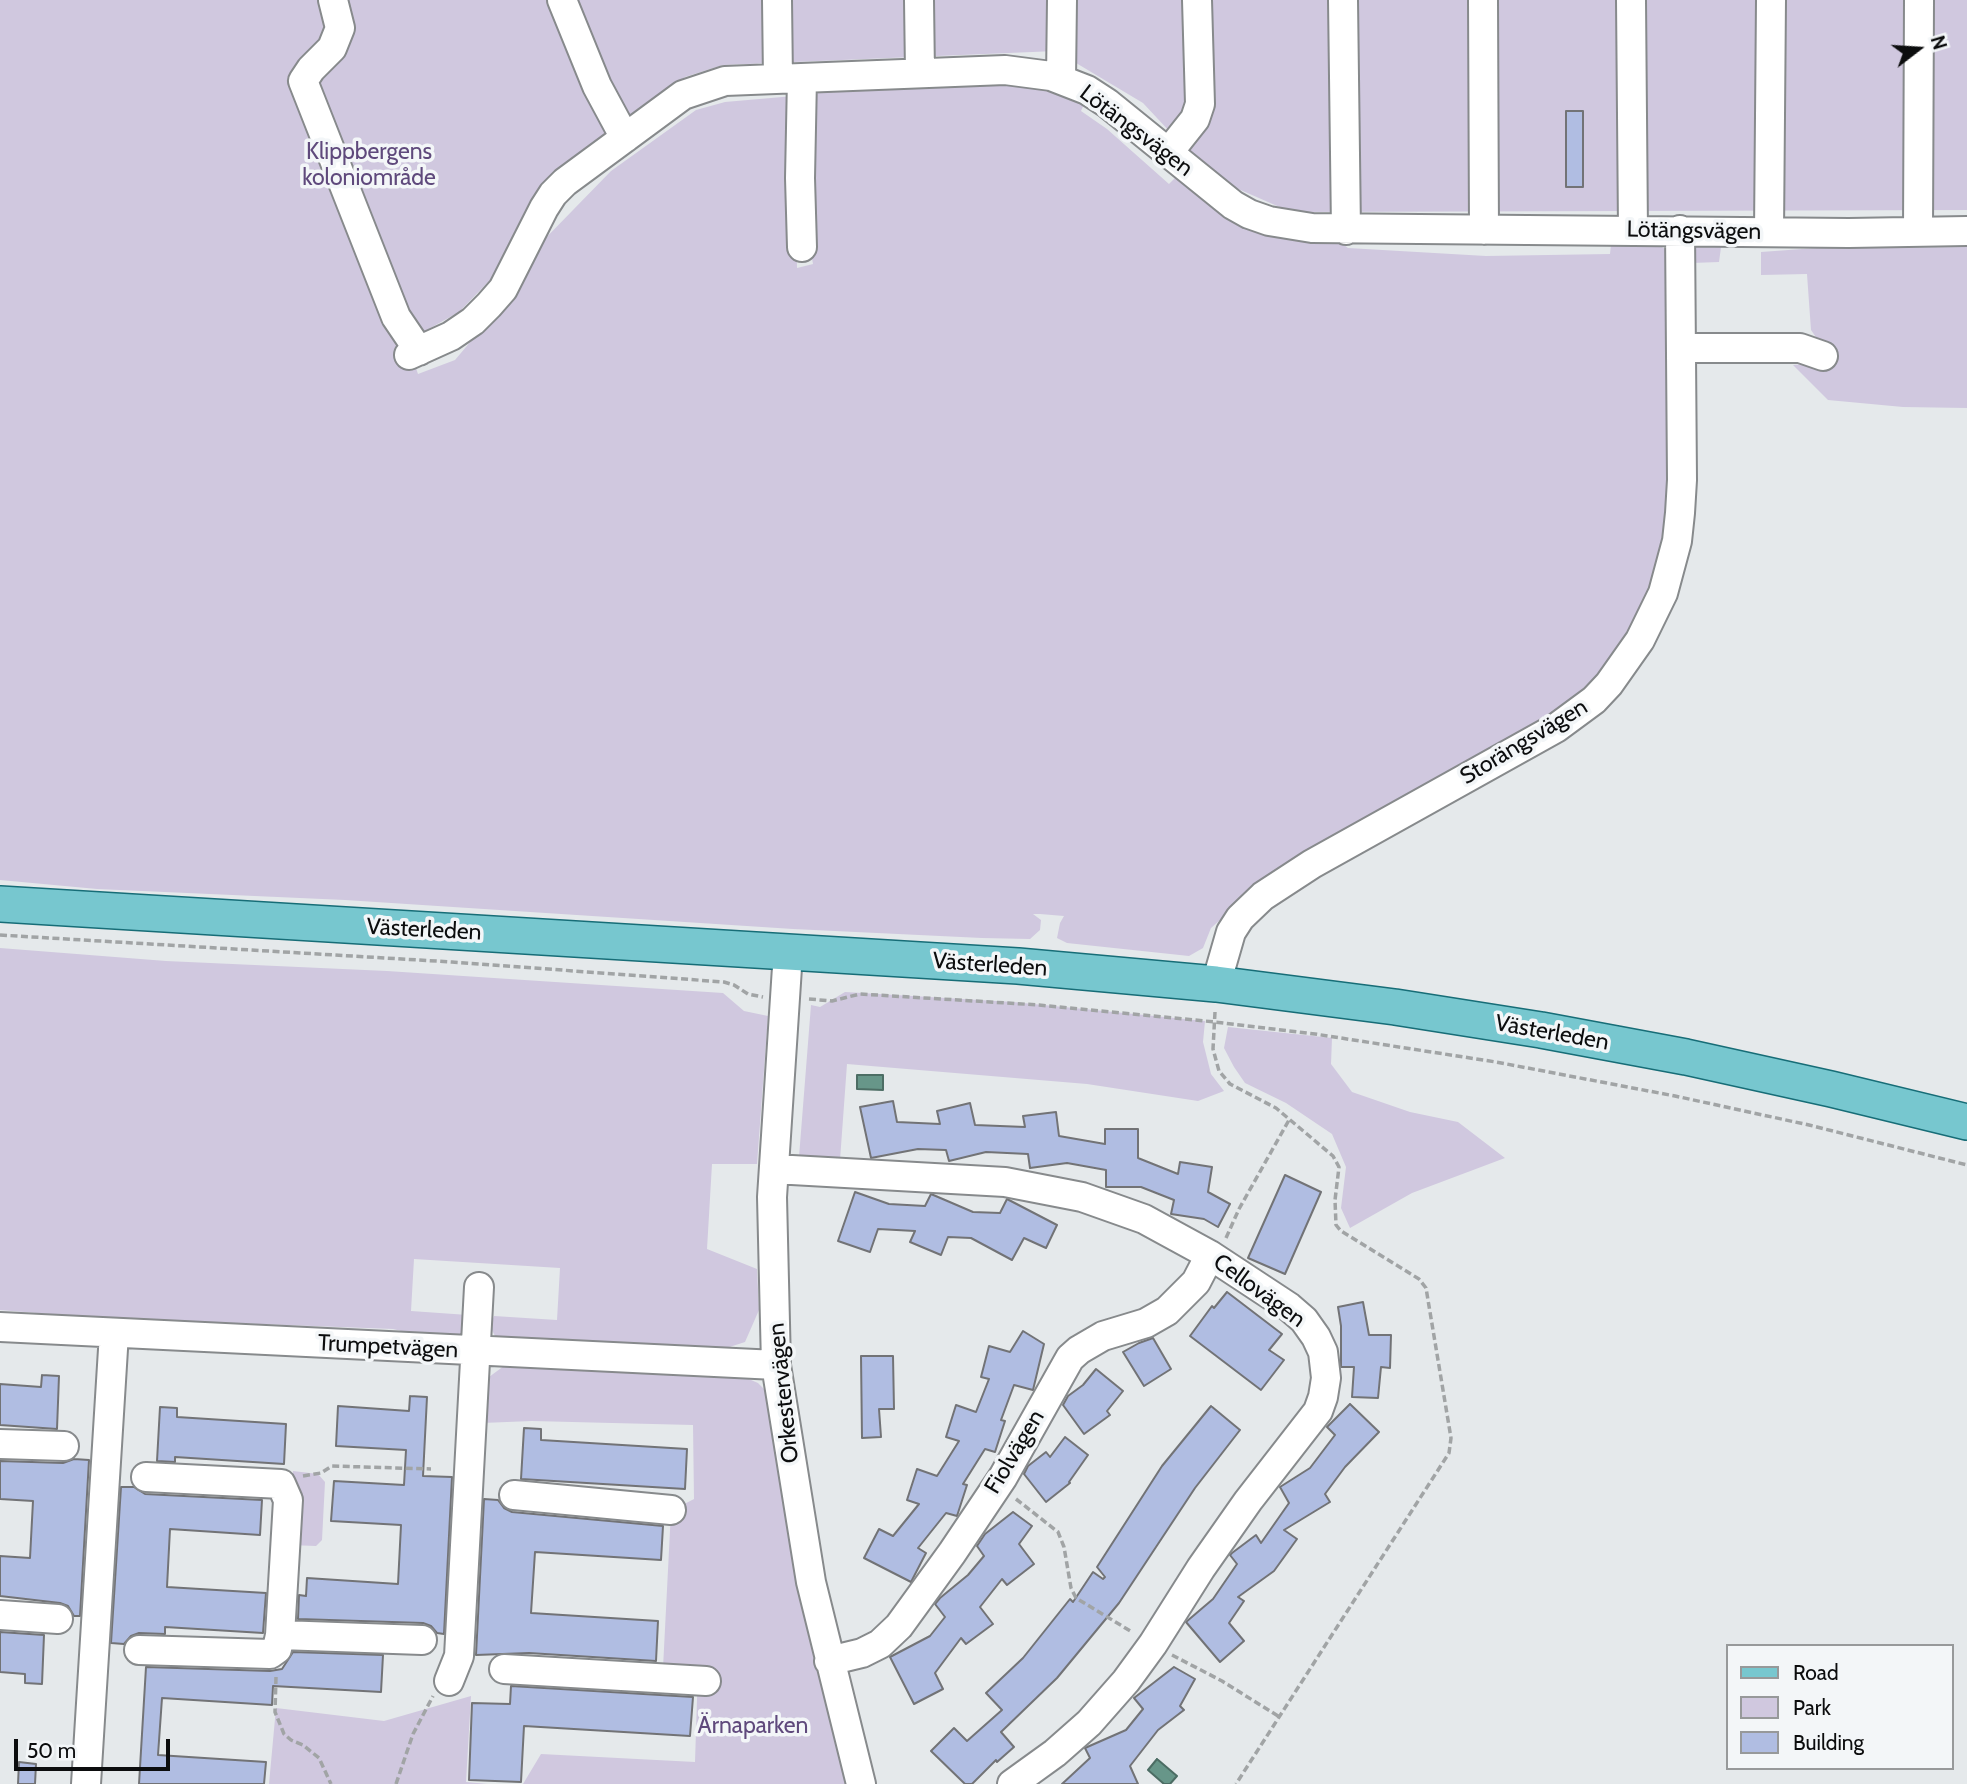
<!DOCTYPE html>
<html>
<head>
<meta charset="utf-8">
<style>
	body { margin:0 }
	#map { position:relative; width:1967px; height:1784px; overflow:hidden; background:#e5e9eb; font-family:Cabin,sans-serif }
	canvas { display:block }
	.legend { position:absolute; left:1726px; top:1644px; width:228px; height:126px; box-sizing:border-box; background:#f3f6f8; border:2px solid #97999a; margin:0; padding:9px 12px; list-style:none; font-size:21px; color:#0c0d0e }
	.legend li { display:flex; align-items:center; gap:14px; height:35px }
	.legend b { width:35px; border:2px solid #97999a }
	.north { position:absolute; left:1883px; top:14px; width:70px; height:70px; -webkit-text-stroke:5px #f3f6f8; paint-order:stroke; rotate:73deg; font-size:19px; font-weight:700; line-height:28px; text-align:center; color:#0c0d0e }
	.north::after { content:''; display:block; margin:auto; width:24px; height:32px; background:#0c0d0e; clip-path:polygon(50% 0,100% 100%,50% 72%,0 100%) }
	.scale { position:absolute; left:14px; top:1739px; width:156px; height:32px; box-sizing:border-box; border:4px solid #0c0d0e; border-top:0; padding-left:9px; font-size:21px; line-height:24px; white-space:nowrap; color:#0c0d0e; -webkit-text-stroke:5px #f3f6f8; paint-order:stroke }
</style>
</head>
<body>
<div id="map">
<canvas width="1967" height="1784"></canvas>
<ul class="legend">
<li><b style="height:9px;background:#77c7cf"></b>Road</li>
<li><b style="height:19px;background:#d0c8df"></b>Park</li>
<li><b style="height:19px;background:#b0bde2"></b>Building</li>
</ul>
<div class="north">N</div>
<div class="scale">50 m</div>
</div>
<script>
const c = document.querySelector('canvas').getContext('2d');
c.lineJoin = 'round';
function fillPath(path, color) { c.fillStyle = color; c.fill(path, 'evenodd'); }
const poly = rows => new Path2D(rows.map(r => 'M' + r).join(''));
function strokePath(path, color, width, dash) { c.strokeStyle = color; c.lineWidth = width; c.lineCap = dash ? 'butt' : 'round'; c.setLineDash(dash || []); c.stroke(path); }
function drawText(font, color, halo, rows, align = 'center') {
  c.font = font + ' Cabin,sans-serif'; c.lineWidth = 7; c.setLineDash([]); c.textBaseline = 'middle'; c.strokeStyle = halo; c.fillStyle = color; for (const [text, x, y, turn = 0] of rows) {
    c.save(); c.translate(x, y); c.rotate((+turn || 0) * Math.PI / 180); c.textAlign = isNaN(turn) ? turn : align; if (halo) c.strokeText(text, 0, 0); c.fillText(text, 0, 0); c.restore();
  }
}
fillPath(poly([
	[0,0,1967,0,1967,210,1291,212,1213,178,1143,103,1056,51,723,65,685,77,605,136,492,278,459,312,425,331,406,338,418,374,455,360,515,289,535,249,611,171,696,110,725,102,794,96,797,268,813,264,804,213,813,93,840,85,1014,78,1087,97,1081,111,1107,129,1169,184,1177,176,1329,234,1348,248,1486,256,1610,254,1612,235,1644,237,1667,250,1674,465,1666,549,1646,610,1616,661,1583,695,1541,727,1268,877,1211,928,1203,948,1189,956,1067,943,1057,938,1060,923,1064,916,1040,914,1033,914,1041,920,1040,930,1030,939,982,938,793,929,345,900,97,889,0,880],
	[1722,240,1719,262,1691,263,1696,243],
	[1967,247,1967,408,1903,407,1828,400,1793,365,1833,362,1811,330,1807,274,1761,275,1761,252,1816,248],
	[0,948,166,961,387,971,723,993,744,1011,768,1016,757,1164,712,1164,707,1249,757,1269,759,1310,745,1342,714,1352,511,1340,495,1336,490,1326,494,1316,557,1320,560,1268,414,1259,411,1311,468,1315,467,1328,462,1334,454,1337,418,1335,393,1329,98,1318,0,1310],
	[845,992,1013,1002,1205,1021,1203,1042,1211,1074,1224,1091,1198,1101,1087,1084,847,1064,840,1160,799,1157,811,1005,820,1007],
	[1228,1027,1332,1038,1331,1064,1352,1092,1410,1112,1458,1122,1505,1158,1412,1193,1350,1228,1341,1208,1346,1167,1332,1134,1286,1103,1245,1083,1234,1067,1224,1048],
	[508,1363,744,1377,758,1383,771,1396,846,1784,523,1784,541,1754,695,1762,698,1669,663,1668,671,1511,694,1499,693,1425,532,1421,482,1423,489,1377],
	[293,1471,318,1474,325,1482,322,1540,316,1546,290,1545],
	[471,1696,466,1782,488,1784,269,1784,276,1708,384,1721]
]), '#d0c8df');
const water = poly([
	[857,1075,883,1075,883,1090,857,1089,857,1075],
	[1157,1759,1177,1776,1170,1784,1164,1784,1148,1770,1157,1759]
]);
fillPath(water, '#679689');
strokePath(water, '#4c6d64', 2);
const building = poly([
	[1566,111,1583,111,1583,187,1566,187,1566,111],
	[893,1101,897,1122,940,1124,937,1111,970,1103,975,1125,1025,1127,1023,1116,1056,1112,1059,1136,1105,1144,1105,1129,1138,1129,1138,1158,1178,1174,1180,1162,1212,1167,1208,1192,1230,1204,1218,1227,1204,1219,1171,1214,1174,1200,1141,1187,1106,1187,1106,1170,1067,1163,1030,1168,1028,1154,986,1152,949,1161,946,1150,918,1149,871,1158,860,1107,893,1101],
	[1285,1175,1321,1192,1285,1274,1248,1258,1285,1175],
	[855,1192,889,1204,925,1206,931,1194,973,1212,1000,1213,1007,1199,1057,1225,1046,1248,1024,1238,1012,1260,971,1238,948,1237,941,1255,910,1242,915,1231,878,1229,870,1252,838,1241,855,1192],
	[1227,1292,1282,1334,1269,1350,1284,1360,1261,1390,1190,1336,1212,1306,1214,1308,1227,1292],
	[1363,1302,1369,1335,1391,1335,1390,1368,1381,1367,1378,1398,1352,1397,1354,1367,1341,1367,1341,1326,1338,1307,1363,1302],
	[1023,1331,1044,1344,1033,1390,1014,1385,1001,1420,1005,1421,995,1452,985,1449,963,1484,967,1485,957,1516,946,1513,918,1548,926,1553,911,1582,864,1558,879,1529,893,1536,919,1504,907,1500,917,1469,937,1476,959,1441,946,1437,956,1405,976,1412,989,1379,981,1377,989,1346,1010,1352,1023,1331],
	[1153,1338,1171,1369,1144,1386,1123,1352,1139,1343,1153,1338],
	[861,1356,893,1356,894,1409,879,1409,881,1437,862,1438,861,1356],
	[1096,1369,1123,1391,1107,1411,1110,1415,1084,1434,1063,1405,1068,1396,1083,1385,1096,1369],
	[42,1375,59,1376,57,1429,0,1425,0,1384,41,1387,42,1375],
	[410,1396,427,1397,423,1476,452,1477,444,1634,437,1633,431,1626,423,1623,298,1619,299,1595,306,1596,307,1578,398,1584,401,1525,331,1521,334,1481,404,1485,406,1450,336,1446,338,1406,409,1411,410,1396],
	[1350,1404,1379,1432,1345,1467,1325,1494,1330,1502,1284,1530,1297,1539,1274,1571,1238,1597,1244,1601,1229,1623,1244,1641,1220,1662,1186,1622,1213,1599,1237,1564,1230,1555,1232,1553,1256,1535,1261,1543,1289,1503,1280,1487,1310,1468,1335,1435,1327,1427,1350,1404],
	[1211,1406,1240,1430,1195,1488,1119,1603,1057,1678,1001,1732,1014,1747,997,1762,996,1760,972,1784,965,1784,931,1751,954,1728,967,1741,1002,1710,986,1693,1023,1658,1070,1599,1073,1602,1093,1572,1103,1579,1105,1577,1097,1567,1162,1466,1211,1406],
	[160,1407,177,1408,177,1417,286,1424,284,1464,175,1457,175,1462,157,1461,160,1407],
	[524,1428,541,1429,541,1440,687,1449,685,1489,521,1479,524,1428],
	[1065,1437,1088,1455,1069,1482,1070,1483,1046,1502,1024,1474,1028,1466,1046,1452,1050,1457,1065,1437],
	[74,1459,89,1460,80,1616,74,1616,68,1606,60,1603,0,1596,0,1556,30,1558,33,1501,0,1499,0,1461,63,1463,74,1459],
	[121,1487,134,1487,145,1494,262,1500,260,1535,170,1529,167,1587,266,1593,263,1633,165,1627,165,1634,139,1633,131,1636,124,1644,111,1643,121,1487],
	[484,1499,498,1500,504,1508,512,1512,663,1526,661,1560,535,1552,531,1613,658,1621,656,1661,529,1653,476,1655,484,1499],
	[1013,1512,1032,1526,1019,1544,1034,1564,1007,1585,1002,1579,980,1607,993,1624,966,1644,961,1638,935,1673,943,1689,914,1704,890,1657,930,1636,945,1617,935,1604,940,1598,968,1575,984,1556,977,1546,985,1534,1013,1512],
	[0,1632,44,1635,42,1684,25,1683,25,1674,0,1672,0,1632],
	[293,1652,383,1655,381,1692,273,1686,272,1705,162,1698,158,1755,266,1762,264,1784,139,1784,146,1667,270,1671,282,1669,293,1652],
	[1174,1667,1195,1679,1180,1706,1184,1710,1158,1730,1130,1766,1138,1784,1062,1784,1090,1758,1085,1748,1126,1730,1143,1709,1134,1698,1174,1667],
	[511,1686,693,1697,690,1736,524,1726,521,1782,469,1780,472,1703,510,1704,511,1686],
	[19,1762,36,1764,35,1784,18,1784,19,1762]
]);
fillPath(building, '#b0bde2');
strokePath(building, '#727376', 2);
const minor = poly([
	[333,0,340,28,332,48,311,69,303,81,396,317,419,351],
	[562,0,597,86,625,138],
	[777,0,778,79],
	[919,0,920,73],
	[1343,0,1346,230],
	[1483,0,1484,230],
	[1631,0,1633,230],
	[802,78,800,178,802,247],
	[1061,79,1062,0],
	[1168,153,1195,119,1200,104,1197,0],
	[1769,232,1771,0],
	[1918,232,1919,0],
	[1681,348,1800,348,1823,356],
	[409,355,451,336,473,321,489,305,503,289,544,208,553,194,565,182,683,95,725,81,1005,70,1051,76,1087,90,1107,103,1233,205,1249,214,1269,221,1312,228,1849,233,1967,231],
	[788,952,772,1197,776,1365,811,1582,861,1784],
	[1216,984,1231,932,1240,918,1263,896,1312,864,1556,728,1594,700,1609,684,1640,640,1663,593,1677,541,1680,513,1682,480,1680,230],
	[774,1169,1005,1182,1082,1197,1144,1219,1210,1255,1289,1307,1304,1320,1316,1337,1323,1352,1326,1378,1323,1397,1318,1411,1248,1501,1201,1568,1153,1644,1126,1681,1089,1723,1055,1753,1012,1784],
	[0,1327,776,1365],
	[0,1444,64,1446],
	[514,1495,671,1510],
	[0,1615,58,1619],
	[280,1635,422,1640],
	[139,1650,270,1654,277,1649,280,1635,288,1500,281,1484,146,1477],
	[829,1661,862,1653,880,1644,899,1626,952,1553,1003,1477,1070,1358,1079,1350,1103,1336,1146,1323,1167,1311,1196,1282,1210,1255],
	[504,1669,706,1681],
	[449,1681,459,1656,479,1287],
	[86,1784,114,1333]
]);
const major = poly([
	[0,904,1018,966,1216,984,1395,1007,1541,1030,1686,1057,1831,1089,1967,1122]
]);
strokePath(minor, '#878a8c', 32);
strokePath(major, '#176d77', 38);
strokePath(poly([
	[0,935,452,962,724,982,734,985,748,994,763,997],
	[809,999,832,1001,860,994,1039,1005,1215,1022,1315,1034,1496,1062,1675,1096,1809,1125,1967,1165],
	[1215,1012,1213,1049,1219,1071,1230,1084,1276,1108,1333,1156,1339,1167,1335,1200,1336,1225,1341,1231,1419,1279,1426,1288,1451,1438,1449,1453,1236,1784],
	[1226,1238,1239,1209,1289,1120],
	[303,1476,321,1473,332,1466,431,1469],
	[1016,1499,1058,1532,1064,1547,1071,1588,1076,1598,1132,1632],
	[1172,1655,1222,1681,1278,1716],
	[276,1677,275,1712,284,1734,291,1740,303,1745,319,1758,331,1784],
	[396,1784,413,1734,433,1696]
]), '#a1a4a5', 3.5, [7, 3.5]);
strokePath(minor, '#fff', 28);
strokePath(major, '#77c7cf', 35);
drawText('23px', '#0c0d0e', '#f3f6f8', [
	["Lötängsvägen",1136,131,37],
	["Lötängsvägen",1694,231,1],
	["Storängsvägen",1524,742,-31],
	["Västerleden",424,930,3],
	["Västerleden",990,965,4],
	["Västerleden",1552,1033,10],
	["Cellovägen",1259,1291,36],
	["Trumpetvägen",388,1347,3],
	["Orkestervägen",784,1393,-96],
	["Fiolvägen",1015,1452,-59]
]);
drawText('23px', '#5f497c', '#f3f6f8', [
	["Klippbergens",369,152],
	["koloniområde",369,178],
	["Ärnaparken",753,1726]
]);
</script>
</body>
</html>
